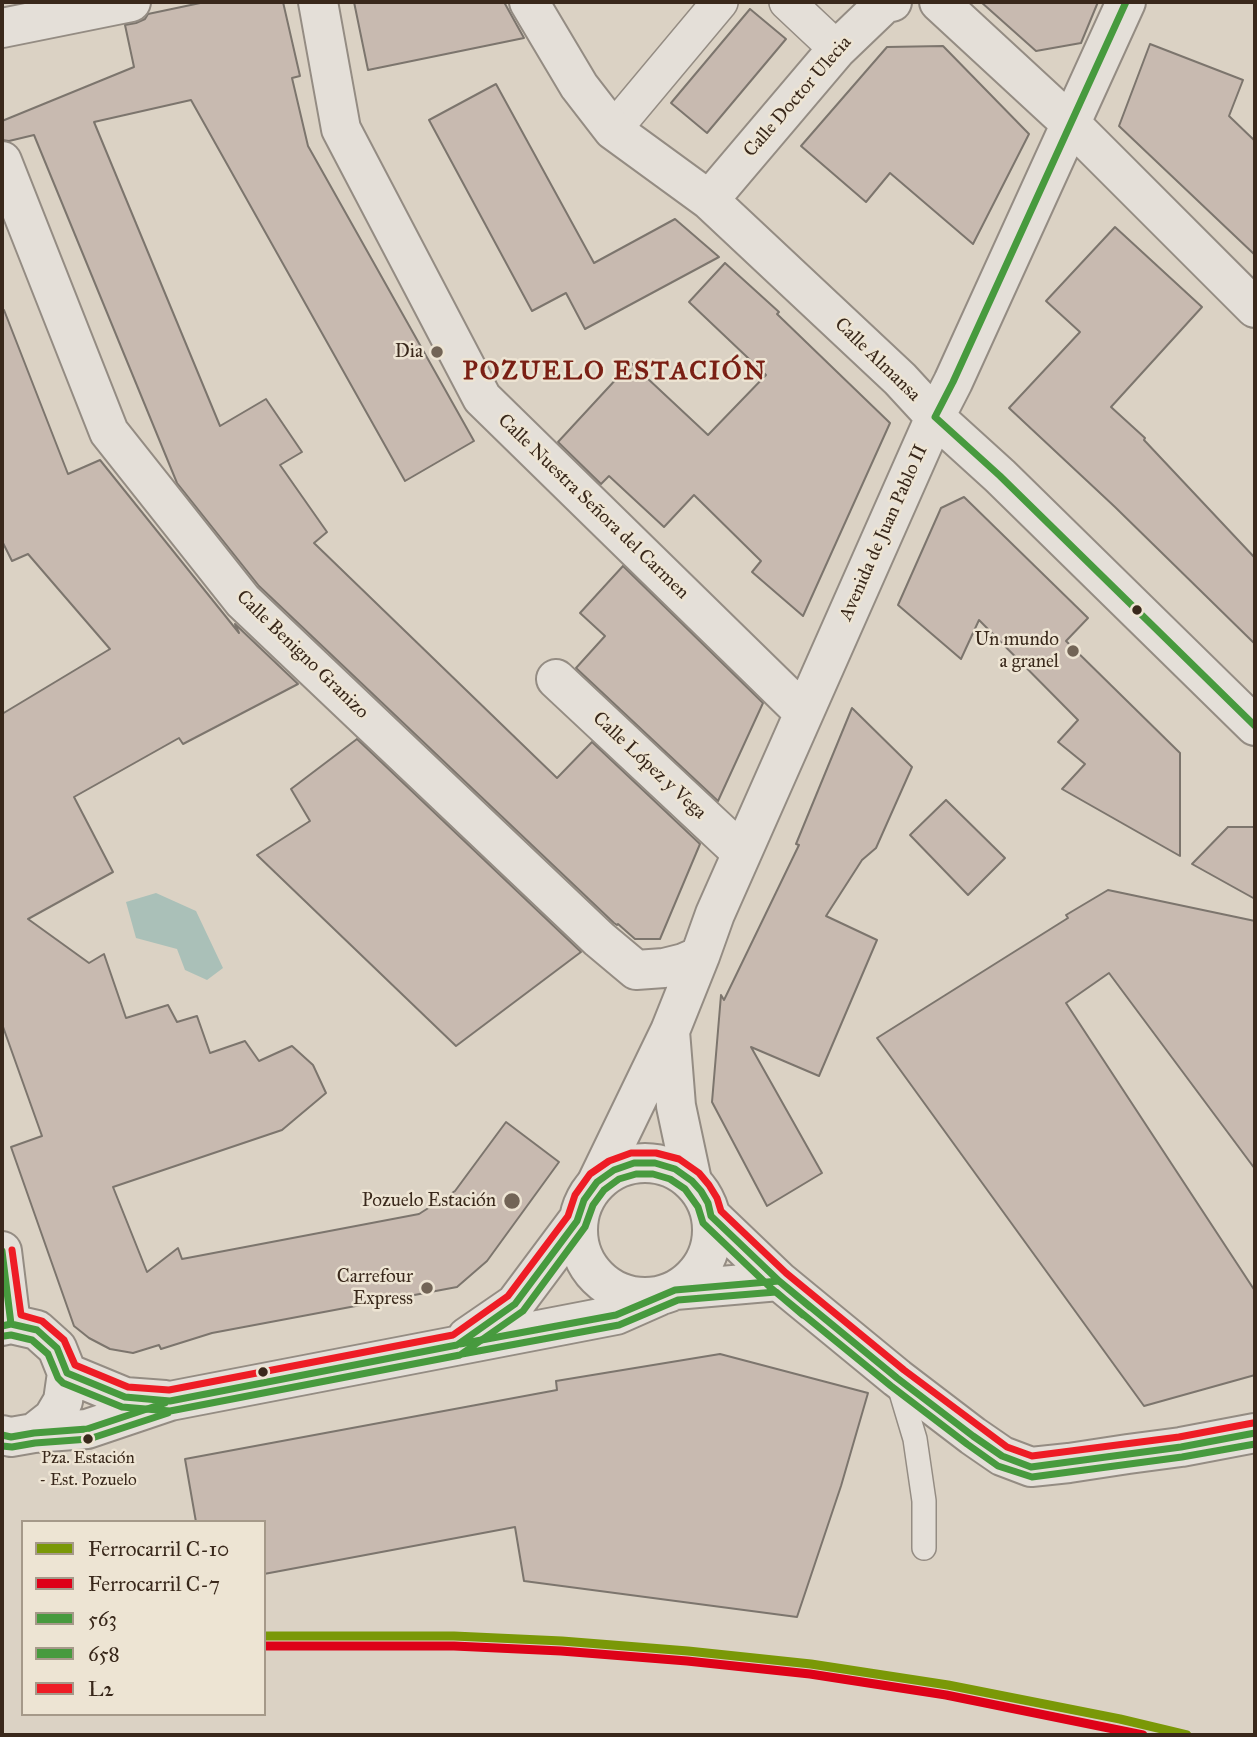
<!DOCTYPE html>
<html>
<head>
<meta charset="utf-8">
<style>
	body { margin:0 }
	#map { position:relative; width:1257px; height:1737px; overflow:hidden; background:#dbd2c4; font-family:"IM FELL Great Primer",serif }
	canvas { display:block }
	.frame { position:absolute; inset:0; border:4px solid #39281b; pointer-events:none }
	.legend { position:absolute; left:21px; top:1520px; width:245px; height:196px; box-sizing:border-box; background:#ede4d3; border:2px solid #a59989; margin:0; padding:9px 12px; list-style:none; font-size:21px; color:#39281b }
	.legend li { display:flex; align-items:center; gap:14px; height:35px }
	.legend b { width:35px; border:2px solid #a59989 }
</style>
</head>
<body>
<div id="map">
<canvas width="1257" height="1737"></canvas>
<div class="frame"></div>
<ul class="legend">
<li><b style="height:9px;background:#7a9807"></b>Ferrocarril C-10</li>
<li><b style="height:9px;background:#de0118"></b>Ferrocarril C-7</li>
<li><b style="height:9px;background:#479a3e"></b>563</li>
<li><b style="height:9px;background:#479a3e"></b>658</li>
<li><b style="height:9px;background:#ee1c25"></b>L2</li>
</ul>
</div>
<script>
const c = document.querySelector('canvas').getContext('2d');
c.lineJoin = 'round';
function fillPath(path, color) { c.fillStyle = color; c.fill(path, 'evenodd'); }
const poly = rows => new Path2D(rows.map(r => 'M' + r).join(''));
function strokePath(path, color, width, dash) { c.strokeStyle = color; c.lineWidth = width; c.lineCap = dash ? 'butt' : 'round'; c.setLineDash(dash || []); c.stroke(path); }
function drawText(font, color, halo, rows, align = 'center') {
  c.font = font + ' "IM FELL Great Primer",serif'; c.lineWidth = 5; c.setLineDash([]); c.textBaseline = 'middle'; c.strokeStyle = halo; c.fillStyle = color; for (const [text, x, y, turn = 0] of rows) {
    c.save(); c.translate(x, y); c.rotate((+turn || 0) * Math.PI / 180); c.textAlign = isNaN(turn) ? turn : align; if (halo) c.strokeText(text, 0, 0); c.fillText(text, 0, 0); c.restore();
  }
}
fillPath(poly([
	[156,893,196,911,223,968,207,980,185,970,177,949,136,938,126,902]
]), '#aac0b8');
const building = poly([
	[205,2,283,2,300,76,292,78,308,146,474,441,405,481,191,100,94,122,220,426,266,399,302,452,280,465,327,532,314,543,557,778,592,742,700,844,660,939,635,939,618,924,617,925,614,923,259,586,177,483,34,135,9,141,2,140,2,121,134,67,125,25,136,23,145,19,148,14,205,2],
	[354,2,504,2,524,38,368,70,354,2],
	[981,2,1098,2,1081,43,1036,51,981,2],
	[750,9,786,39,707,133,671,103,750,9],
	[1150,44,1243,80,1229,116,1255,141,1255,255,1119,126,1150,44],
	[943,46,1029,134,973,244,890,173,866,202,801,146,887,47,943,46],
	[496,84,594,263,675,219,719,257,585,329,566,293,532,311,429,120,496,84],
	[1115,227,1202,307,1111,407,1145,438,1144,440,1255,558,1255,644,1115,507,1009,408,1080,332,1046,301,1115,227],
	[725,263,779,312,777,314,890,423,803,616,752,572,761,561,694,495,664,527,609,476,601,484,558,442,631,363,708,435,766,375,689,302,725,263],
	[2,310,4,310,68,474,100,460,239,633,235,624,298,684,183,744,179,738,74,797,113,872,28,919,89,963,104,954,126,1018,168,1005,177,1022,197,1016,210,1053,245,1041,259,1061,292,1046,313,1065,326,1093,282,1130,113,1187,147,1272,178,1248,182,1259,419,1214,455,1191,506,1122,559,1162,487,1261,457,1287,212,1333,161,1349,159,1345,133,1353,110,1349,89,1338,74,1326,11,1147,42,1136,2,1024,2,714,110,649,28,554,12,561,2,541,2,310],
	[964,497,1088,618,1066,641,1180,753,1180,856,1062,789,1085,764,1058,742,1078,720,979,620,961,659,898,605,941,508,964,497],
	[623,566,763,703,718,801,576,668,605,636,580,613,623,566],
	[852,708,912,767,876,848,862,860,826,916,877,940,819,1076,751,1047,822,1173,767,1206,712,1102,721,995,724,1000,799,845,796,844,852,708],
	[357,739,581,952,456,1046,257,855,310,821,291,789,357,739],
	[946,800,1005,858,968,895,910,835,946,800],
	[1228,827,1255,827,1255,899,1192,864,1228,827],
	[1108,890,1255,921,1255,1169,1109,973,1066,1003,1255,1291,1255,1375,1144,1406,877,1038,1068,918,1066,915,1108,890],
	[720,1354,868,1393,841,1486,797,1617,524,1581,515,1527,264,1574,264,1522,196,1522,185,1459,557,1390,556,1381,720,1354]
]);
fillPath(building, '#c8bab0');
strokePath(building, '#7c756d', 2);
const service = poly([
	[897,1379,915,1439,924,1501,924,1548]
]);
const pedestrian = poly([
	[787,2,837,49],
	[613,130,720,2]
]);
const minor = poly([
	[318,2,341,129,482,398,804,713],
	[529,2,579,86,613,130,709,200,900,379,935,417,1000,476,1255,726],
	[939,2,1071,124,1255,308],
	[2,28,131,2],
	[2,161,109,432,243,601,599,939,636,970,664,968,684,963,700,956],
	[709,200,837,49,885,3,892,2],
	[556,679,742,853],
	[670,1031,676,1106,692,1181],
	[597,1182,670,1031,700,956,715,914,935,417,953,382,1126,2]
]);
const tertiary = poly([
	'578 1230a67 67 0 1 1 134 0a67 67 0 1 1-134 0Z',
	[711,1216,779,1281,897,1378,973,1436,1002,1456,1031,1467,1069,1463,1128,1454,1181,1447,1255,1433],
	[2,1251,11,1324],
	[675,1290,779,1281],
	[2,1326,11,1324,37,1330,57,1348,67,1373,63,1401,53,1418,34,1433],
	[467,1337,515,1304,577,1221],
	[67,1373,125,1397,165,1400],
	[2,1435,11,1437,34,1433,87,1429,170,1401,616,1315,659,1296]
]);
strokePath(service, '#948c83', 26);
strokePath(pedestrian, '#948c83', 38);
strokePath(minor, '#948c83', 42);
strokePath(tertiary, '#948c83', 42);
strokePath(service, '#e4dfd8', 23);
strokePath(pedestrian, '#e4dfd8', 35);
strokePath(minor, '#e4dfd8', 38);
strokePath(tertiary, '#e4dfd8', 38);
strokePath(poly([
	[2,1251,11,1324],
	[2,1326,11,1324,37,1330,57,1348,67,1373,125,1397,170,1401,457,1345,515,1304,577,1221,584,1200,597,1182,614,1170,634,1163,655,1163,675,1169,692,1181,701,1191,708,1203,711,1216,779,1281,897,1378,973,1436,1002,1456,1031,1467,1181,1447,1255,1433],
	[460,1344,616,1315,675,1290,779,1281,810,1307],
	[2,1435,11,1437,34,1433,87,1429,165,1403]
]), '#479a3e', 7);
strokePath(poly([
	[4,1336,11,1335,32,1340,48,1354,58,1378,63,1383,122,1407,170,1411,460,1355,523,1311,585,1227,593,1205,604,1190,619,1179,636,1174,653,1174,670,1179,685,1189,698,1207,703,1223,772,1289,891,1386,967,1444,998,1466,1032,1477,1182,1457,1255,1444],
	[462,1354,619,1325,678,1300,776,1292,803,1315],
	[2,1446,12,1447,35,1443,89,1439,168,1413]
]), '#479a3e', 7);
strokePath(poly([
	[12,1250,21,1315,42,1321,64,1340,75,1365,128,1387,169,1390,453,1335,508,1296,568,1216,575,1195,590,1174,609,1161,631,1153,656,1153,679,1159,699,1173,709,1185,717,1198,721,1211,786,1273,904,1370,1007,1447,1032,1456,1179,1437,1253,1423]
]), '#ee1c25', 7);
strokePath(poly([
	[1126,2,953,382,935,417,1000,476,1255,726]
]), '#479a3e', 7);
strokePath(poly([
	[264,1636,454,1636,562,1641,688,1651,811,1664,948,1685,1120,1719,1187,1735]
]), '#7a9807', 9);
strokePath(poly([
	[264,1646,454,1646,561,1651,687,1661,810,1674,946,1695,1143,1735]
]), '#de0118', 9);
for (const [x, y, r, color] of [
	[437,352,7,"#726456"],
	[1137,610,6,"#39281b"],
	[1073,651,7,"#726456"],
	[512,1201,9,"#726456"],
	[427,1288,7,"#726456"],
	[263,1372,6,"#39281b"],
	[88,1439,6,"#39281b"]
]) { const dot = new Path2D(); dot.arc(x, y, r, 0, 2 * Math.PI); c.fillStyle = color; c.fill(dot); strokePath(dot, '#ede4d3', 2.5); }
drawText('17px', '#39281b', '#ede4d3', [
	["Pza. Estación",88,1459],
	["- Est. Pozuelo",88,1481]
]);
drawText('19px', '#39281b', '#ede4d3', [
	["Calle Doctor Ulecia",798,97,-49],
	["Calle Almansa",877,360,44],
	["Calle Nuestra Señora del Carmen",593,507,44],
	["Avenida de Juan Pablo II",884,533,-66],
	["Calle Benigno Granizo",302,655,44],
	["Calle López y Vega",649,766,43]
]);
drawText('19px', '#39281b', '#ede4d3', [
	["Dia",423,352],
	["Un mundo",1059,640],
	["a granel",1059,662],
	["Pozuelo Estación",496,1201],
	["Carrefour",413,1277],
	["Express",413,1299]
], 'right');
c.letterSpacing = '2px';
drawText('bold 26px', '#7a1f14', '#ede4d3', [
	["POZUELO ESTACIÓN",615,373]
]);
c.letterSpacing = '0px';
</script>
</body>
</html>
